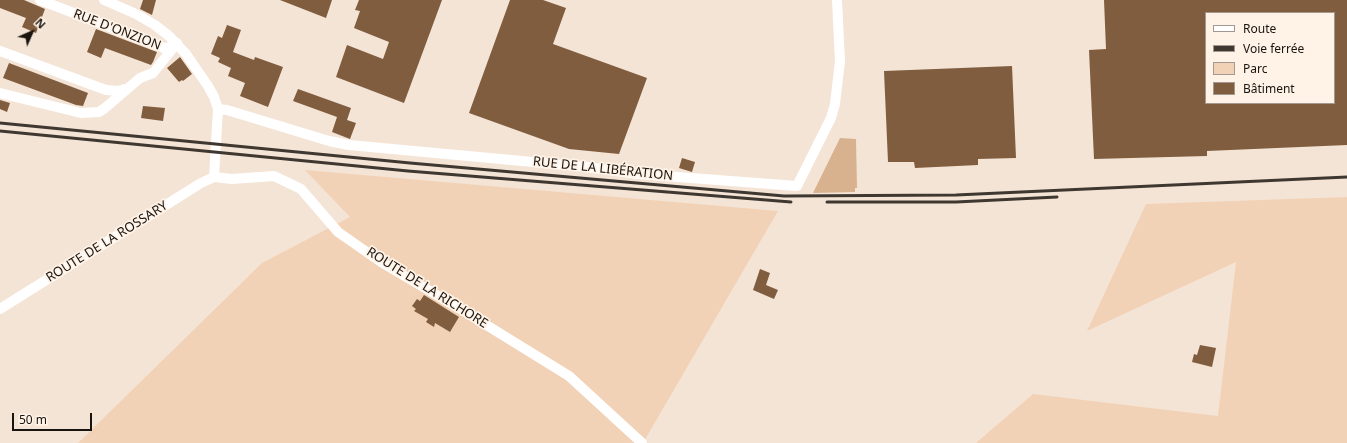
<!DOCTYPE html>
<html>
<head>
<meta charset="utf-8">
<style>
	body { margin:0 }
	#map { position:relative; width:1347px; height:443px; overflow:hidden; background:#f4e4d6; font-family:"Noto Sans",sans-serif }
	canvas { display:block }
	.legend { position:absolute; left:1205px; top:12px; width:130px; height:92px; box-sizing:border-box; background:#fff2e6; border:1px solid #a39990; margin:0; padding:5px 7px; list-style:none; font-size:12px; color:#19140f }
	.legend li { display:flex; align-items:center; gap:8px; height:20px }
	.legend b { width:20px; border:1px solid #a39990 }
	.north { position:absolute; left:12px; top:12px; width:40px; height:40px; -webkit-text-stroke:3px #fff2e6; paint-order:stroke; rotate:45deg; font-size:11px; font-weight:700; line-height:16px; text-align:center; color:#19140f }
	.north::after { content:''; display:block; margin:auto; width:14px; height:18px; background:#19140f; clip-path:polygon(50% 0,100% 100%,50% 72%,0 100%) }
	.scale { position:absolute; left:12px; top:413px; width:80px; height:18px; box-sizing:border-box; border:2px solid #19140f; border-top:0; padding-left:5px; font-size:12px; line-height:14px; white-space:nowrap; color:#19140f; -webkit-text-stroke:3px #fff2e6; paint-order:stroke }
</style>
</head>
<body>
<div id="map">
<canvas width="1347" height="443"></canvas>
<ul class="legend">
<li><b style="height:5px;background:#fff"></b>Route</li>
<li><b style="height:5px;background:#3f3831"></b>Voie ferrée</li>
<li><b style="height:11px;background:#f2d2b6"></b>Parc</li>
<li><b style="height:11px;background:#805d3e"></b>Bâtiment</li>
</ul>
<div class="north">N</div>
<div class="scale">50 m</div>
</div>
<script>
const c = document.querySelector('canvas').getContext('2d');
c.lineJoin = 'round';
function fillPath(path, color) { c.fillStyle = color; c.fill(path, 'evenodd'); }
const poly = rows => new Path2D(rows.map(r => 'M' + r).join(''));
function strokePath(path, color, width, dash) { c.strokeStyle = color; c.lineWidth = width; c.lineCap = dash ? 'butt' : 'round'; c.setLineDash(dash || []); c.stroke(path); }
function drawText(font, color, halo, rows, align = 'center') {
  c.font = font + ' "Noto Sans",sans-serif'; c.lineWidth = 3.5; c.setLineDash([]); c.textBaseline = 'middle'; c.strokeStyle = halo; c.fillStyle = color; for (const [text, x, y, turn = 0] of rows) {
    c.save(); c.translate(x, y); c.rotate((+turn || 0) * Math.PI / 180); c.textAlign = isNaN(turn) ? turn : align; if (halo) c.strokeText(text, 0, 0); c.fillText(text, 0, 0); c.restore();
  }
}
fillPath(poly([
	[305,170,778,211,643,443,78,443,262,263,350,217],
	[1347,197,1347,443,976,443,1033,394,1218,416,1236,262,1087,331,1146,204]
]), '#f2d2b6');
fillPath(poly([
	[840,138,856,139,857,188,855,188,855,192,813,193]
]), '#d8b18f');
fillPath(poly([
	[0,0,24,0,45,9,36,33,22,27,26,18,0,8],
	[143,0,156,0,152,15,140,9],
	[280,0,332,0,326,18],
	[359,0,442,0,404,103,336,77,347,45,383,59,389,42,354,28,360,11,355,10],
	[510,0,543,0,566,8,553,44,647,78,619,154,569,149,469,113],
	[1104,0,1347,0,1347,145,1207,151,1207,156,1094,159,1089,50,1106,49],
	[1206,13,1334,13,1334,103,1206,103],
	[227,25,241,30,233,52,254,60,255,57,283,67,268,107,240,96,245,83,228,76,231,68,218,62,220,58,211,54,218,36,222,38],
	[96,29,157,52,153,62,151,65,105,48,101,58,87,52],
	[180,57,192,74,183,81,182,80,179,82,167,68],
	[9,63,88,93,83,106,76,105,3,78],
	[1012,66,1016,158,978,159,978,165,915,168,914,162,888,162,884,71],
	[298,89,351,108,347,120,356,123,350,139,332,132,337,117,293,101],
	[0,100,10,103,7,112,0,109],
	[143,106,165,108,163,121,141,118],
	[682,158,695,162,692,172,679,168],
	[760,269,770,273,766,285,778,290,774,299,753,290],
	[424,295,459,317,450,332,435,323,434,327,426,322,428,319,414,311,416,309,412,306,417,299,420,301],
	[1200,345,1216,348,1212,367,1192,362,1194,354,1197,355]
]), '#805d3e');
strokePath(poly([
	[40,0,164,48,173,47],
	[104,0,136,14,155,25,169,36,186,54,208,86,214,97,218,109,214,177,232,179,274,176,301,189,338,232,381,262,462,310,569,376,642,443],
	[0,51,106,90,119,91,125,89],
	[0,93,81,113,99,112,105,108,140,78,153,73,177,43],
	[218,109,227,110,329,141,349,145,587,167,638,174,797,186,831,118,835,104,840,61,837,0],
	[0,309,201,183,214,177]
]), '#fff', 10);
strokePath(poly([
	[0,123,410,163,784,196,956,195,1347,177],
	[0,131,408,171,791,202],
	[827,202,956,202,1057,197]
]), '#3f3831', 3);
drawText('13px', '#19140f', '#fff2e6', [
	["RUE D'ONZION",117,30,21],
	["RUE DE LA LIBÉRATION",603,169,6],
	["ROUTE DE LA ROSSARY",107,242,-32],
	["ROUTE DE LA RICHORE",427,288,32]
]);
</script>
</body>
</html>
